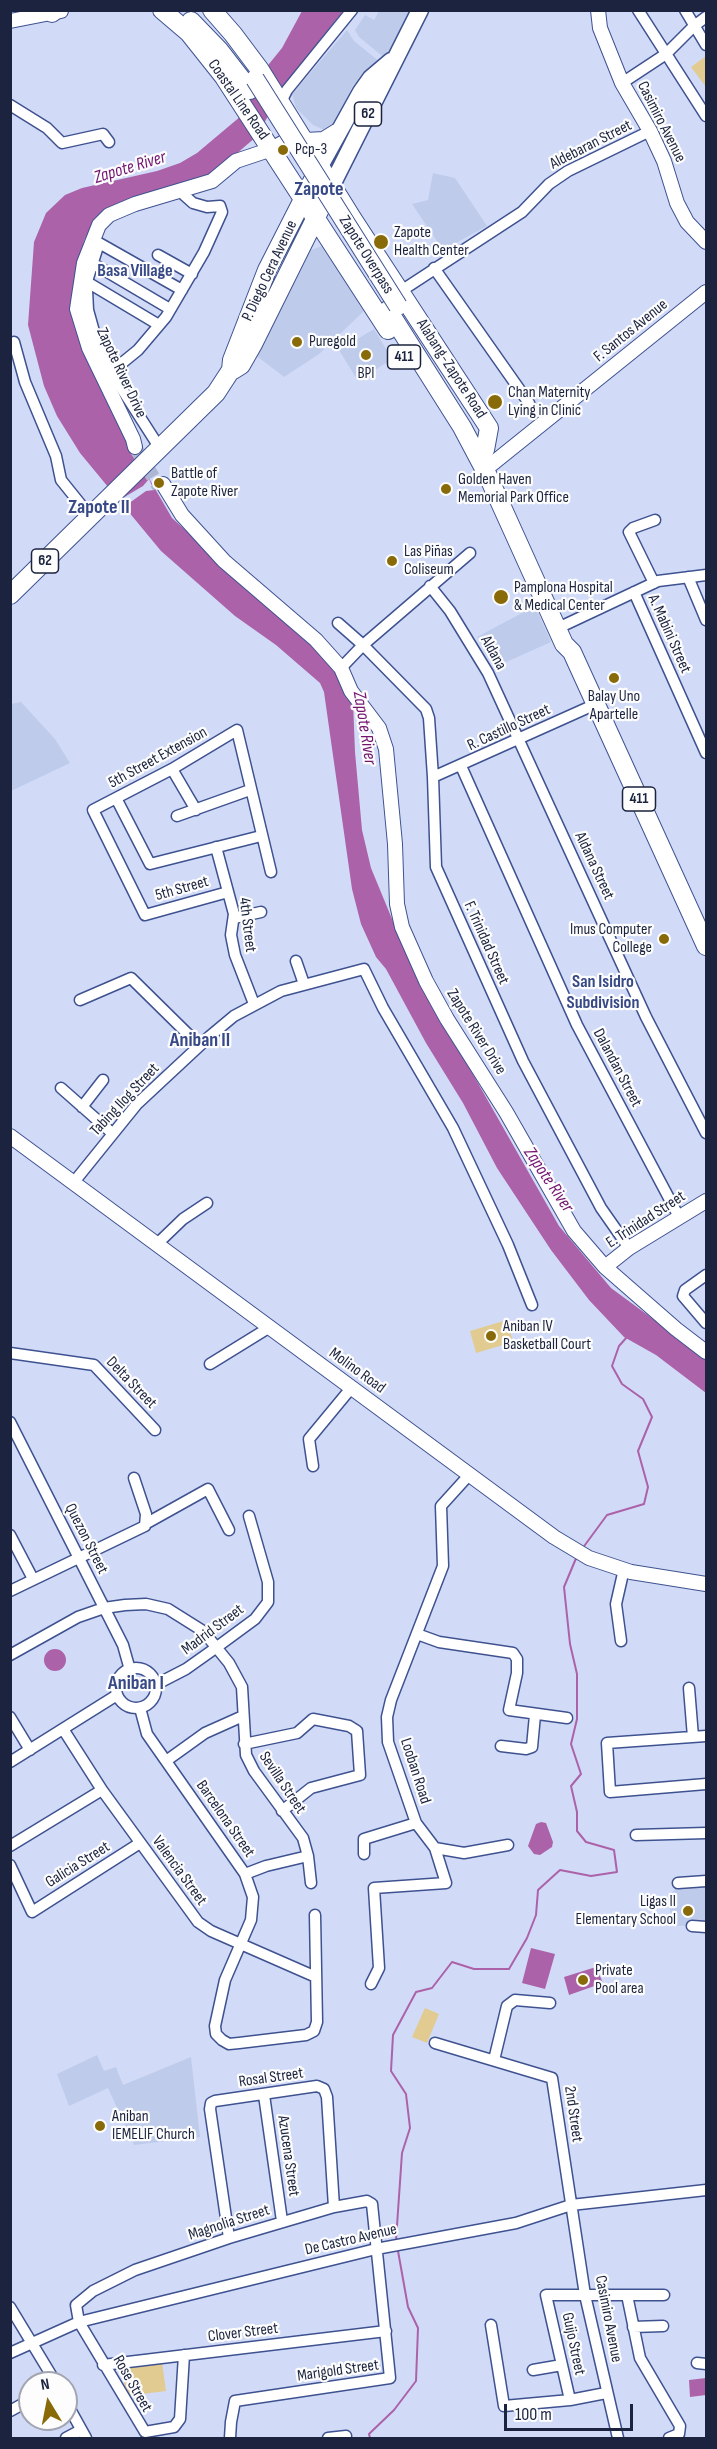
<!DOCTYPE html>
<html>
<head>
<meta charset="utf-8">
<style>
	body { margin:0 }
	#map { position:relative; width:717px; height:2449px; overflow:hidden; background:#d1dbf8; font-family:"Sofia Sans Condensed",sans-serif }
	canvas { display:block }
	.frame { position:absolute; inset:0; border:12px solid #1b233e; pointer-events:none }
	.north { position:absolute; left:18px; top:2371px; width:60px; height:60px; box-sizing:border-box; background:#fdfdfd; border:2px solid #a3a6b1; border-radius:50%; rotate:350deg; font-size:16px; font-weight:700; line-height:24px; text-align:center; color:#1b233e }
	.north::after { content:''; display:block; margin:auto; width:21px; height:27px; background:#886b08; clip-path:polygon(50% 0,100% 100%,50% 72%,0 100%) }
	.scale { position:absolute; left:504px; top:2404px; width:129px; height:27px; box-sizing:border-box; border:3px solid #1b233e; border-top:0; padding-left:8px; font-size:18px; line-height:21px; white-space:nowrap; color:#1b233e; -webkit-text-stroke:4px #fdfdfd; paint-order:stroke }
</style>
</head>
<body>
<div id="map">
<canvas width="717" height="2449"></canvas>
<div class="frame"></div>
<div class="north">N</div>
<div class="scale">100 m</div>
</div>
<script>
const c = document.querySelector('canvas').getContext('2d');
c.lineJoin = 'round';
function fillPath(path, color) { c.fillStyle = color; c.fill(path, 'evenodd'); }
const poly = rows => new Path2D(rows.map(r => 'M' + r).join(''));
function strokePath(path, color, width, dash) { c.strokeStyle = color; c.lineWidth = width; c.lineCap = dash ? 'butt' : 'round'; c.setLineDash(dash || []); c.stroke(path); }
function drawText(font, color, halo, rows, align = 'center') {
  c.font = font + ' "Sofia Sans Condensed",sans-serif'; c.lineWidth = 4.5; c.setLineDash([]); c.textBaseline = 'middle'; c.strokeStyle = halo; c.fillStyle = color; for (const [text, x, y, turn = 0] of rows) {
    c.save(); c.translate(x, y); c.rotate((+turn || 0) * Math.PI / 180); c.textAlign = isNaN(turn) ? turn : align; if (halo) c.strokeText(text, 0, 0); c.fillText(text, 0, 0); c.restore();
  }
}
fillPath(poly([
	[379,11,412,11,387,60,359,37,355,30,365,15,374,20],
	[347,30,354,41,380,62,353,85,338,119,329,132,313,125,296,108,292,94],
	[433,173,455,178,487,226,443,250,412,204,428,200],
	[322,246,327,249,365,310,319,354,284,377,254,354,304,256,311,250],
	[374,329,392,359,358,381,339,350],
	[535,606,551,642,495,667,477,637],
	[21,702,55,739,70,763,11,791,11,704],
	[706,1883,706,1925,674,1926,667,1898,680,1884],
	[97,2055,104,2071,116,2067,123,2085,191,2057,200,2137,134,2145,108,2088,69,2106,57,2074]
]), '#bfcbeb');
fillPath(poly([
	[706,56,706,87,691,67],
	[507,1320,513,1342,476,1353,470,1331],
	[425,2008,439,2014,427,2043,412,2037],
	[162,2362,166,2391,126,2396,122,2367]
]), '#e1cb90');
fillPath(poly([
	[302,11,343,11,289,80,256,137,208,178,110,208,95,218,84,241,80,257,86,356,132,449,172,518,327,658,353,702,355,752,362,830,371,868,411,965,559,1226,611,1288,706,1358,706,1393,656,1355,624,1337,589,1300,551,1250,497,1168,463,1103,426,1043,386,969,376,957,361,924,352,889,324,692,320,683,276,645,235,616,161,551,80,453,57,416,44,386,28,325,34,242,46,213,65,195,82,188,157,171,180,163,197,153,241,116,269,64,282,48],
	'44 1660a11 11 0 1 1 22 0a11 11 0 1 1-22 0Z',
	[541,1822,546,1823,553,1842,552,1847,540,1855,534,1854,528,1846,536,1824],
	[531,1948,555,1954,545,1989,522,1983],
	[596,1967,603,1983,569,1995,564,1977],
	[706,2378,706,2395,690,2397,689,2380]
]), '#ac62a8');
fillPath(poly([
	[149,479,154,490,146,491,121,509,116,502,143,486]
]), '#d1dbf8');
strokePath(poly([
	[582,1549,607,1515,644,1504,648,1487,638,1451,652,1417,643,1399,622,1384,612,1366,619,1346,627,1337],
	[396,2240,402,2153,410,2128,406,2094,391,2071,393,2035,416,1992,432,1988,452,1962,474,1969,509,1969,527,1938,536,1915,538,1890,560,1870,591,1876,617,1872,614,1850,586,1842,577,1831,577,1812,571,1786,581,1774,571,1744,577,1719,577,1674,570,1644,564,1587,577,1556],
	[370,2438,369,2434,394,2410,416,2381,418,2328,408,2307,398,2251]
]), '#ac62a8', 2);
strokePath(poly([
	[135,447,159,487]
]), '#adb6d3', 14, [14, 7]);
const street = poly([
	[638,10,706,116],
	[685,10,706,45],
	[622,83,666,54,694,26,706,17],
	[281,102,287,90,352,10],
	[10,105,47,128,62,143,103,134,109,142],
	[158,255,192,274],
	[92,263,170,309],
	[434,268,529,403],
	[87,282,159,325],
	[401,291,522,212,549,184,568,171,650,131],
	[14,342,25,382,56,456,61,480,90,516],
	[111,372,138,350,166,317,204,252,222,212,220,206,207,207,193,203,184,195,182,190],
	[161,450,111,372,95,335,88,310,87,290,88,278,99,243,182,290],
	[688,577,706,620],
	[654,583,629,532,633,528,655,520],
	[430,586,450,611,488,673,646,1017,706,1133],
	[634,592,706,753],
	[338,623,363,645,426,709,429,718,433,777,436,867,523,1061,601,1208,629,1248],
	[558,628,658,581,706,575],
	[341,668,363,645,470,553],
	[461,766,577,1025,679,1217],
	[172,769,196,810],
	[433,777,596,704],
	[116,798,150,864,261,836],
	[177,816,250,790],
	[216,847,234,914,231,935,235,955,254,1004],
	[228,892,145,915,93,810,172,769,237,730,271,872],
	[234,918,261,912],
	[296,961,304,984],
	[80,1000,131,978,199,1045],
	[61,1088,112,1133],
	[82,1107,103,1080],
	[74,1182,137,1104,210,1036,234,1016,281,991,364,969,383,1008,453,1128,508,1245,532,1305],
	[157,1244,183,1219,207,1203],
	[706,1275,685,1290,683,1296,706,1323],
	[10,1353,94,1365,155,1430],
	[210,1364,270,1327],
	[10,1422,123,1645,130,1670],
	[313,1466,309,1439,352,1387],
	[147,1523,208,1489,229,1530],
	[10,1535,33,1579],
	[10,1591,145,1526,146,1514,134,1478],
	[417,1634,439,1642,513,1653,517,1659,517,1673,509,1710,567,1718],
	[621,1641,616,1604,624,1569],
	[10,1655,78,1617,104,1608,125,1605,146,1604,168,1609,203,1631,229,1663,242,1687,246,1755,254,1771,303,1838,308,1856,311,1883],
	'116 1688a20 20 0 1 1 40 0a20 20 0 1 1-40 0Z',
	[155,1685,186,1669,217,1647,255,1619,268,1602,268,1582,249,1516],
	[689,1688,693,1737],
	[140,1708,147,1734,245,1874,253,1897,251,1920,225,1980,215,2026,216,2034,222,2040,229,2044,239,2043,306,2035,314,2031,317,2022,315,1915],
	[10,1717,30,1750],
	[63,1729,102,1790,198,1922,211,1931,316,1977],
	[706,1736,607,1743,610,1792,706,1784],
	[244,1744,297,1733,313,1719,349,1726,357,1731,360,1775,311,1788,282,1811],
	[501,1746,526,1749,532,1747,535,1715],
	[166,1761,205,1733,243,1716],
	[10,1762,117,1695],
	[636,1835,706,1833],
	[10,1846,102,1790],
	[435,1848,464,1853,508,1845],
	[364,1854,364,1839,416,1823],
	[10,1865,32,1912,140,1843],
	[245,1874,266,1866,308,1856],
	[678,1883,706,1881],
	[692,1926,706,1927],
	[371,1984,379,1968,374,1888,446,1883,435,1848,416,1823,388,1742,387,1717,391,1700,443,1566,441,1506,470,1474],
	[435,2043,552,2078,585,2295,618,2438],
	[494,2060,507,2006,515,2000,550,2003],
	[264,2095,282,2221],
	[229,2238,210,2109,211,2103,215,2101,317,2086,324,2089,327,2097,334,2207],
	[627,2295,640,2358,680,2426,679,2434,669,2438],
	[10,2307,56,2383],
	[491,2325,504,2406,570,2400,606,2393],
	[633,2327,663,2326],
	[10,2353,79,2322,376,2249,516,2223,571,2205,706,2190],
	[184,2355,180,2419,174,2427,145,2432,79,2322,76,2305,93,2291,135,2270,229,2238,334,2207,367,2201,372,2204,390,2378,235,2401,231,2422,230,2438],
	[697,2363,706,2364],
	[103,2365,386,2331],
	[533,2370,562,2365],
	[570,2400,546,2295,664,2295],
	[66,2402,86,2438],
	[10,2411,30,2400],
	[66,2438,81,2430],
	[328,2438,346,2436]
]);
const secondary = poly([
	[598,10,600,28,622,83,650,131,664,161,677,203,687,222,706,242],
	[10,21,61,11],
	[135,447,133,439,89,348,77,309,84,263,99,225,109,215,135,204,212,181,236,161,272,149,299,133],
	[492,464,706,292],
	[163,484,182,515,224,561,316,640,341,668,351,691,379,728,386,749,395,844,397,904,402,927,426,981,447,1019,506,1112,574,1231,605,1267,676,1329,706,1352],
	[10,1136,554,1537,589,1558,631,1572,706,1584],
	[605,1267,629,1248,706,1201]
]);
const primary = poly([
	[320,166,361,92,371,78,391,61],
	[332,185,420,10]
]);
const highway = poly([
	[162,10,189,33,224,77,388,330],
	[212,10,233,34,260,70,352,218,489,428,485,450],
	[52,13,55,10],
	[191,21,219,50,250,90],
	[306,142,324,141,337,133],
	[388,310,462,427,488,476,564,644,572,652,706,946],
	[233,370,241,365,253,344,332,185],
	[10,595,216,393,231,370,232,360,267,270,320,166]
]);
strokePath(street, '#3f5290', 13);
strokePath(secondary, '#3f5290', 16);
strokePath(primary, '#3f5290', 19);
strokePath(highway, '#3f5290', 20);
strokePath(street, '#fff', 10);
strokePath(secondary, '#fff', 14);
strokePath(primary, '#fff', 16);
strokePath(highway, '#fff', 18);
const highwayBridge = poly([
	[255,79,398,306]
]);
strokePath(highwayBridge, '#3f5290', 20, []);
strokePath(highwayBridge, '#fff', 18);
for (const [x, y, r, color] of [
	[283,150,6,"#886b08"],
	[381,242,8,"#886b08"],
	[297,342,6,"#886b08"],
	[366,355,6,"#886b08"],
	[495,402,8,"#886b08"],
	[159,483,6,"#886b08"],
	[446,489,6,"#886b08"],
	[392,561,6,"#886b08"],
	[501,597,8,"#886b08"],
	[614,678,6,"#886b08"],
	[664,939,6,"#886b08"],
	[491,1336,6,"#886b08"],
	[688,1911,6,"#886b08"],
	[583,1980,6,"#886b08"],
	[100,2126,6,"#886b08"]
]) { const dot = new Path2D(); dot.arc(x, y, r, 0, 2 * Math.PI); c.fillStyle = color; c.fill(dot); strokePath(dot, '#fdfdfd', 2); }
for (const [x, y, w] of [
	[368,114,27],
	[404,357,33],
	[45,561,27],
	[639,799,33]
]) { const box = new Path2D(); box.roundRect(x - w / 2, y - 12, w, 24, 4.5); c.fillStyle = '#fdfdfd'; c.fill(box); strokePath(box, '#1b233e', 1.5); }
drawText('bold 15px', '#1b233e', null, [
	["62",368,114],
	["411",404,357],
	["62",45,561],
	["411",639,799]
]);
drawText('16px', '#1b233e', '#fdfdfd', [
	["Coastal Line Road",238,100,55],
	["Casimiro Avenue",661,122,63],
	["Aldebaran Street",591,145,-27],
	["Zapote Overpass",366,255,58],
	["P. Diego Cera Avenue",270,271,-65],
	["F. Santos Avenue",631,331,-39],
	["Alabang-Zapote Road",451,369,57],
	["Zapote River Drive",121,373,65],
	["A. Mabini Street",669,634,66],
	["Aldana",493,653,61],
	["R. Castillo Street",509,728,-25],
	["5th Street Extension",158,758,-29],
	["Aldana Street",594,866,65],
	["5th Street",182,889,-16],
	["4th Street",247,925,83],
	["F. Trinidad Street",486,943,66],
	["Zapote River Drive",476,1032,58],
	["Dalandan Street",617,1068,62],
	["Tabing Ilog Street",125,1100,-47],
	["E. Trinidad Street",646,1220,-33],
	["Molino Road",357,1371,36],
	["Delta Street",131,1383,46],
	["Quezon Street",86,1539,63],
	["Madrid Street",213,1630,-37],
	["Looban Road",415,1771,72],
	["Sevilla Street",282,1783,56],
	["Barcelona Street",225,1819,55],
	["Galicia Street",78,1865,-32],
	["Valencia Street",179,1871,54],
	["Rosal Street",271,2078,-8],
	["2nd Street",573,2114,82],
	["Azucena Street",288,2156,82],
	["Magnolia Street",229,2223,-18],
	["De Castro Avenue",351,2240,-13],
	["Casimiro Avenue",608,2319,79],
	["Clover Street",243,2333,-7],
	["Guijo Street",573,2344,78],
	["Marigold Street",338,2371,-8],
	["Rose Street",132,2384,60]
]);
drawText('16px', '#1b233e', '#fdfdfd', [
	["Pcp-3",295,150],
	["Zapote",394,233],
	["Health Center",394,251],
	["Puregold",309,342],
	["BPI",366,374,"center"],
	["Chan Maternity",508,393],
	["Lying in Clinic",508,411],
	["Battle of",171,474],
	["Zapote River",171,492],
	["Golden Haven",458,480],
	["Memorial Park Office",458,498],
	["Las Piñas",404,552],
	["Coliseum",404,570],
	["Pamplona Hospital",514,588],
	["& Medical Center",514,606],
	["Balay Uno",614,697,"center"],
	["Apartelle",614,715,"center"],
	["Imus Computer",652,930,"right"],
	["College",652,948,"right"],
	["Aniban IV",503,1327],
	["Basketball Court",503,1345],
	["Ligas II",676,1902,"right"],
	["Elementary School",676,1920,"right"],
	["Private",595,1971],
	["Pool area",595,1989],
	["Aniban",112,2117],
	["IEMELIF Church",112,2135]
], 'left');
drawText('italic 18px', '#731570', '#fdfdfd', [
	["Zapote River",130,168,-17],
	["Zapote River",364,728,81],
	["Zapote River",548,1180,56]
]);
drawText('bold 18px', '#374986', '#fdfdfd', [
	["Basa Village",135,271],
	["San Isidro",603,982],
	["Subdivision",603,1003]
]);
drawText('bold 20px', '#374986', '#fdfdfd', [
	["Zapote",319,190],
	["Zapote II",99,508],
	["Aniban II",200,1041],
	["Aniban I",136,1684]
]);
</script>
</body>
</html>
